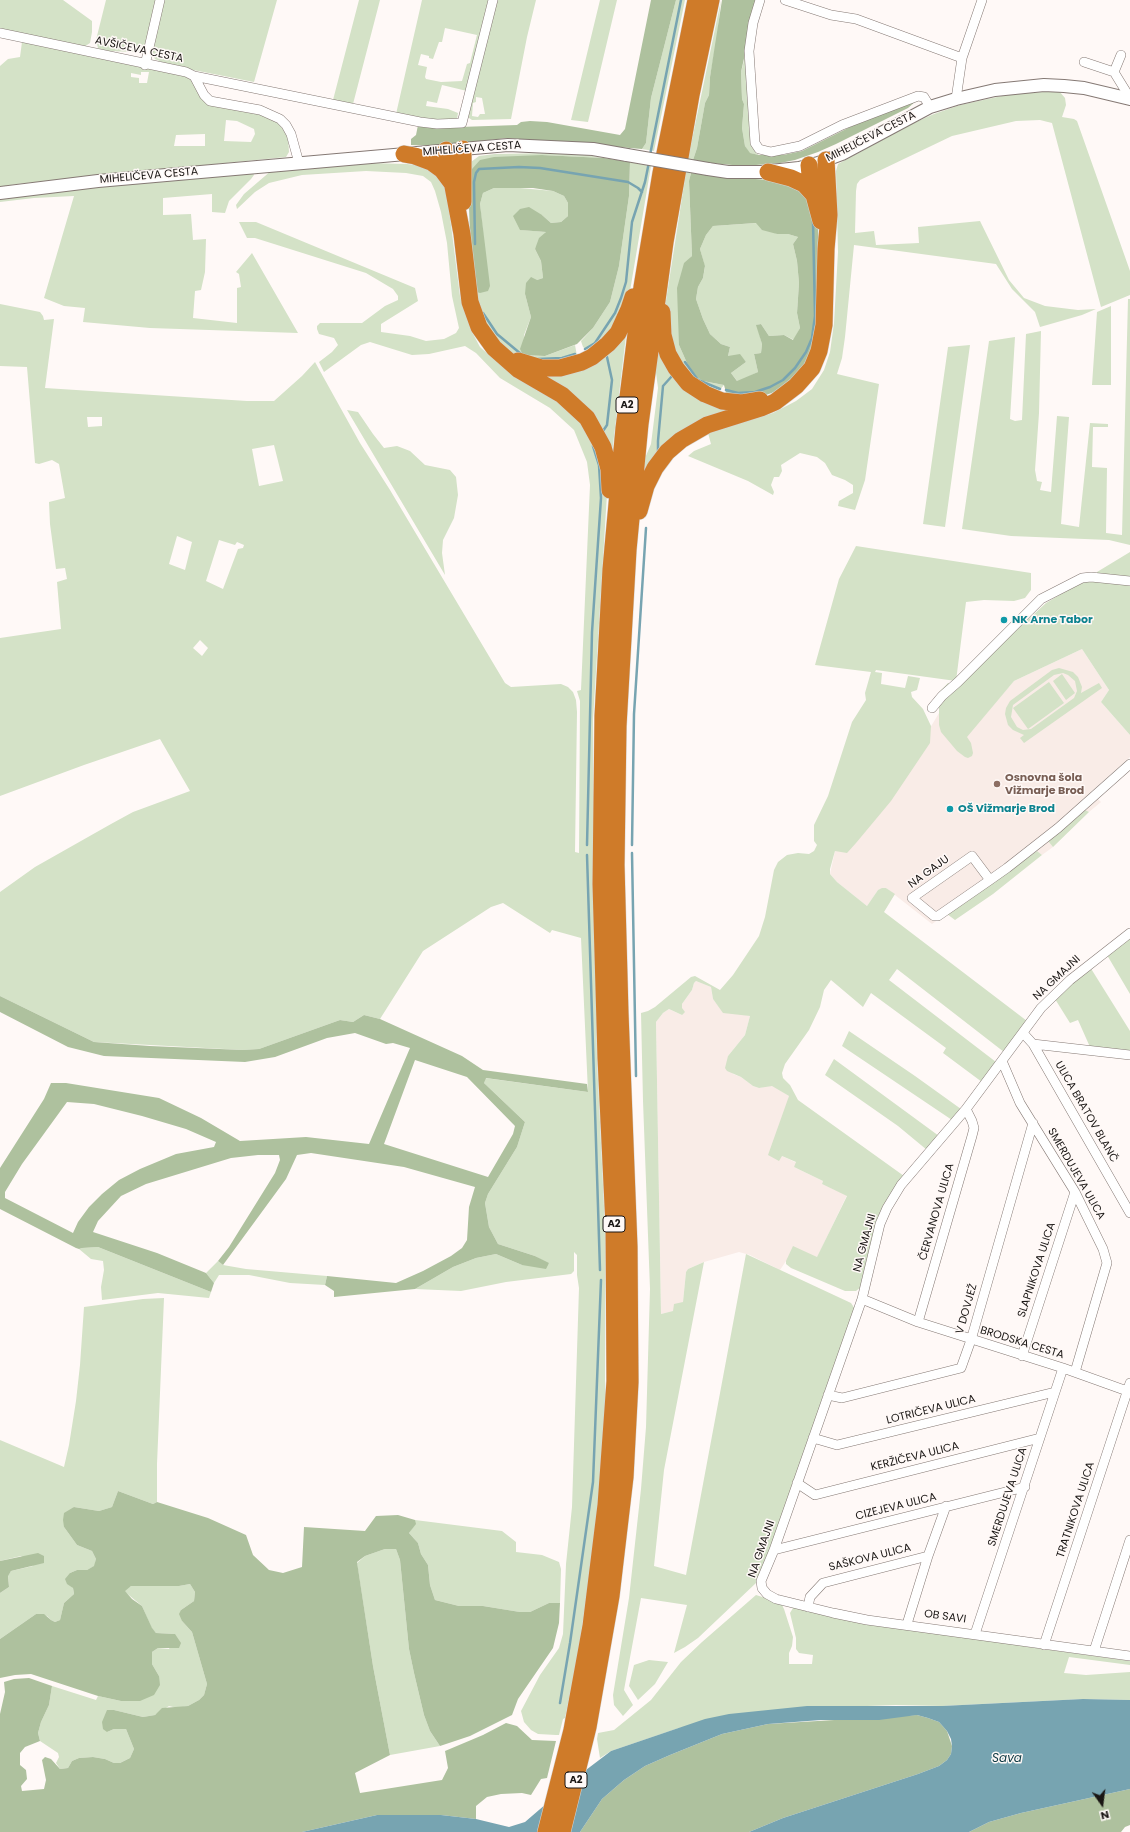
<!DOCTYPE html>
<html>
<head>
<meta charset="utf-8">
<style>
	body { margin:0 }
	#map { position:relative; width:1130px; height:1832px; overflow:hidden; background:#fff9f7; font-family:Poppins,sans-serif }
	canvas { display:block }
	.north { position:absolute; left:1082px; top:1784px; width:40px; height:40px; -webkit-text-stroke:3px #fff9f7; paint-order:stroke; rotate:166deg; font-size:11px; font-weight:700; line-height:16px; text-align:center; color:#1a1614 }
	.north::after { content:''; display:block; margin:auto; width:14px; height:18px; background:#1a1614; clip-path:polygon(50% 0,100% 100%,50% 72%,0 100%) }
</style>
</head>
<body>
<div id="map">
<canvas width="1130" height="1832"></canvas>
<div class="north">N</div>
</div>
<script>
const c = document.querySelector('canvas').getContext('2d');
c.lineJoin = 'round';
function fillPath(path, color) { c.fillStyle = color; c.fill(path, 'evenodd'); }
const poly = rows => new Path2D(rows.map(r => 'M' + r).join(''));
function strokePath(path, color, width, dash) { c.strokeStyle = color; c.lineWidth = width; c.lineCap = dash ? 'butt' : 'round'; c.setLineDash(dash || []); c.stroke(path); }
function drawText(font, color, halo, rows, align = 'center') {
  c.font = font + ' Poppins,sans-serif'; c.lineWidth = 3; c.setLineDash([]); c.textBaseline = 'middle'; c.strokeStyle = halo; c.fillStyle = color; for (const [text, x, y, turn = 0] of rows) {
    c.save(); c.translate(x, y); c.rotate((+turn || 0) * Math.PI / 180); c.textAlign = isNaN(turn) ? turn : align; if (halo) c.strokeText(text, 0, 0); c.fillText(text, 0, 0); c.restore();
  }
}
fillPath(poly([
	[1082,649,1109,690,1101,702,1130,735,1130,757,1091,792,1101,802,1089,812,1085,811,1048,841,1053,847,1042,855,1037,851,932,924,886,888,878,890,867,906,837,882,830,874,835,851,902,775,939,713,963,739,1014,681],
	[696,981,711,987,713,999,721,1009,750,1016,745,1035,728,1056,733,1074,741,1077,753,1086,759,1088,772,1085,789,1096,782,1156,797,1163,794,1167,823,1181,822,1184,847,1195,817,1258,786,1261,780,1270,750,1255,739,1252,704,1262,688,1269,686,1272,683,1302,674,1311,661,1314,656,1022,663,1013,669,1009,682,1015,682,1004,692,990,694,983]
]), '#f9ece7');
fillPath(poly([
	[0,0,63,0,92,21,92,32,90,43,84,47,0,29],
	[106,0,158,0,145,46,141,51,137,52,106,51,98,48,96,40],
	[164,0,277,0,254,82,168,65,155,59,151,53],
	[359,0,380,0,353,104,333,100],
	[422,0,491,0,467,91,442,85,437,103,427,101,426,106,448,109,458,113,457,119,446,121,396,114],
	[445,28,477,35,470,63,467,64,462,81,441,82,426,79,425,77,427,67,418,65,421,54,429,56,429,58,433,59,439,42,442,42],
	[495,0,536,0,527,37,511,119,472,120,466,116],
	[476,97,482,98,485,114,480,114,478,117,472,116,473,103,476,102],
	[600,0,617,0,603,59,588,122,571,120],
	[676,0,685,0,654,151,642,149,646,143,651,98],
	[721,0,717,38,710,77,709,95,705,103,697,148,693,160,688,159],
	[22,42,188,77,193,82,198,92,264,114,276,120,288,136,289,152,286,157,17,184,0,187,0,66,8,59,20,57],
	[141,72,149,72,147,83,139,83,139,78,131,77,131,73,141,75],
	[226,120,237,121,254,129,255,134,251,142,224,141],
	[205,134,205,146,174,146,176,135],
	[746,53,753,145,756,153,759,155,749,153,745,146,742,128,744,104,742,99,741,72],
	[1059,91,1065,98,1066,105,1062,117,1074,119,1077,121,1130,271,1130,295,1101,307,1052,123,1040,120,1016,121,952,136,860,180,857,184,856,191,855,233,874,231,876,245,919,243,918,227,980,221,1009,280,1024,298,1045,306,1078,310,1096,309,1082,315,1040,327,1035,312,1012,289,996,264,854,245,845,337,842,358,837,374,879,384,865,480,855,510,838,506,839,501,853,493,853,485,845,480,832,475,825,463,817,457,800,453,781,465,782,471,779,477,774,477,771,485,774,492,773,495,748,481,688,456,694,451,711,444,708,433,773,413,796,401,812,389,824,370,830,352,834,323,838,252,836,171,838,164,911,124,934,114,960,105,1011,94],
	[553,153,575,153,604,158,542,155,468,180,471,162,479,156,495,154],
	[630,162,651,166,629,297,612,334,588,351,583,347,581,341,593,328,610,302,619,266,629,196],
	[367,163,407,164,430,167,446,186,460,296,471,330,480,347,490,356,555,396,592,434,607,494,593,720,593,808,597,1060,605,1227,605,1421,599,1507,578,1655,565,1718,563,1719,559,1735,556,1735,538,1734,531,1730,524,1722,521,1711,540,1675,559,1648,563,1634,566,1564,572,1507,579,1288,577,1275,577,1255,574,1252,574,1271,571,1274,506,1282,461,1291,415,1289,453,1267,476,1258,496,1254,522,1265,549,1264,535,1256,498,1244,489,1227,485,1203,488,1194,517,1147,525,1122,484,1083,485,1078,588,1092,581,938,552,930,550,933,503,903,491,907,423,951,380,1019,364,1015,353,1022,340,1020,259,1049,243,1050,94,1042,0,996,0,892,35,867,111,824,133,812,190,791,160,739,84,765,0,796,0,638,61,629,57,582,67,579,65,568,56,569,50,524,49,502,65,498,59,464,52,460,39,464,35,463,27,367,0,366,0,304,40,312,43,316,44,320,54,319,45,388,247,401,274,401,302,376,315,362,360,443,390,490,505,683,511,687,561,684,568,687,573,692,576,700,577,712,575,852,579,853,580,701,577,691,581,690,590,485,587,462,574,430,550,408,500,378,476,353,465,346,429,354,412,355,370,342,361,345,324,372,319,362,332,352,338,345,334,338,319,334,317,329,317,326,320,323,362,323,385,306,398,300,398,296,393,289,366,273,255,238,247,238,239,222,256,222,415,288,418,301,381,324,381,332,410,336,426,341,444,339,456,333,459,328,452,296,447,243,441,212,435,191,431,182,423,176,406,173,366,171,302,175,269,183,255,192,237,209,236,205,244,194,272,170],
	[87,417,102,417,102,426,88,427],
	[274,445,283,481,259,486,252,449],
	[177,536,192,542,185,570,169,564],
	[219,540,235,545,237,542,244,545,243,548,238,549,223,589,206,581],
	[200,640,208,648,202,656,193,648],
	[253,172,254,175,251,179,229,201,225,213,212,212,212,194,163,198,163,215,191,214,193,240,206,239,205,272,201,290,195,291,193,318,237,323,237,288,241,287,239,274,236,272,252,253,298,333,150,328,83,322,85,308,64,306,44,298,74,196,34,198,0,202,0,199,124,184],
	[686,172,691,172,689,182,692,256,688,261,679,326,679,345,687,363,703,381,724,385,719,391,699,386,673,356,665,307],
	[509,187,553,191,564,196,568,203,568,216,561,222,551,223,542,215,521,230,546,232,535,249,541,261,543,278,537,280,525,294,531,317,524,335,523,355,545,356,575,345,577,356,556,364,519,357,508,351,496,340,485,326,474,291,486,263,480,204,483,193,494,188],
	[757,223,777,234,788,234,798,237,793,244,797,261,799,283,797,313,800,328,794,340,784,335,769,336,761,324,757,325,762,344,761,353,754,354,758,372,738,382,731,373,746,362,742,358,728,356,730,347,721,344,710,334,703,319,696,299,698,287,703,278,705,267,700,249,706,235,713,226],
	[1128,299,1130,299,1130,545,1109,540,1011,536,962,529,989,341,1015,337,1010,419,1015,421,1022,420,1026,334,1041,331,1039,413,1035,470,1037,481,1042,482,1040,490,1051,492,1057,416,1069,417,1061,524,1079,527,1090,423,1108,424,1108,427,1093,427,1092,467,1107,468,1106,533,1122,535],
	[1111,306,1111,385,1092,385,1097,312],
	[627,327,612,453,533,371,553,372],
	[660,341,667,362,734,407,644,472,645,458,651,444,658,388,655,365],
	[970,345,945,527,923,524,948,347],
	[347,410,358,412,373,434,384,448,397,446,410,451,425,465,450,470,456,477,458,495,454,518,443,540,442,553,445,575],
	[856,546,1031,573,1031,590,1025,598,1014,601,984,600,966,602,956,681,876,670,875,672,882,673,881,684,905,688,908,676,920,678,917,690,911,692,912,697,923,709,931,726,930,743,891,801,856,843,847,853,835,851,830,869,830,874,837,882,867,906,878,890,882,888,886,888,895,894,884,912,1027,1021,1004,1052,897,969,889,980,996,1062,982,1082,943,1053,946,1048,871,993,863,1007,831,980,824,990,820,1007,809,1030,785,1064,782,1073,783,1078,790,1085,798,1100,904,1176,878,1216,861,1287,856,1291,845,1291,791,1268,786,1264,786,1261,793,1246,817,1257,847,1196,822,1184,823,1181,794,1167,796,1162,782,1156,779,1161,768,1155,789,1096,772,1086,759,1088,753,1086,741,1077,727,1071,725,1068,728,1056,745,1035,750,1016,723,1013,713,999,711,987,696,981,694,983,692,990,682,1004,682,1008,685,1012,682,1015,669,1009,663,1013,656,1022,661,1314,673,1311,674,1304,683,1302,686,1272,688,1269,704,1262,664,1470,654,1566,686,1575,746,1254,851,1303,855,1309,763,1569,756,1583,698,1638,685,1647,674,1653,687,1605,641,1598,624,1690,633,1705,623,1716,614,1705,613,1695,629,1598,641,1489,646,1427,650,1289,643,1101,641,1013,648,1011,655,1007,691,977,695,976,720,990,733,975,759,936,765,917,774,870,778,862,787,855,798,853,809,854,814,851,817,845,814,841,814,825,828,796,852,722,866,700,865,693,871,672,815,665,839,579],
	[1130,552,1130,577,1097,574,1097,572],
	[1083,581,1130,583,1130,735,1101,702,1109,690,1082,649,1014,681,967,737,971,743,973,753,972,756,968,758,965,757,957,751,941,732,939,725,939,692,948,683,958,684,1046,603],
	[1059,668,1073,672,1078,677,1082,687,1081,693,1099,683,1102,688,1024,743,1020,738,1024,735,1013,730,1008,725,1005,714,1006,708,1010,701,1052,670],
	[1063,673,1068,675,1075,681,1077,691,1074,698,1031,729,1023,730,1017,727,1011,717,1013,705,1054,675],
	[1062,674,1075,693,1066,700,1053,681],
	[1049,682,1064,703,1028,729,1013,708],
	[1085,810,1089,812,1053,847,1048,841],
	[1037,851,1042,855,993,894,955,920,947,914],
	[1130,937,1130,994,1107,955],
	[1090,967,1130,1031,1130,1051,1090,1047,1078,1020,1070,1023,1055,999],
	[849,1031,915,1076,961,1109,952,1120,842,1046],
	[834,1059,939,1136,927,1150,898,1126,825,1075],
	[98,1247,211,1292,209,1298,158,1293,102,1300,101,1287,104,1270,103,1261,91,1259,79,1249,82,1248],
	[218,1261,223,1265,246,1269,327,1276,325,1285,290,1283,249,1275,219,1275,214,1283,206,1273],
	[164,1298,157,1464,157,1502,153,1504,118,1491,112,1507,99,1511,74,1507,64,1527,77,1545,92,1551,96,1559,95,1566,87,1570,77,1570,70,1573,74,1594,64,1603,60,1620,55,1622,51,1620,47,1616,36,1614,0,1639,0,1593,9,1587,8,1575,11,1571,33,1566,21,1556,0,1561,0,1440,64,1467,69,1445,76,1401,80,1365,84,1307,143,1299],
	[415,1520,502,1531,516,1542,516,1552,542,1555,559,1562,561,1569,560,1603,549,1603,530,1612,520,1612,483,1606,459,1606,435,1600,430,1585,428,1565,421,1554,418,1543,409,1533,415,1524],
	[385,1549,396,1549,400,1560,409,1649,414,1673,424,1715,430,1731,440,1746,390,1755,373,1666,357,1563,365,1556],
	[190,1584,195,1592,194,1601,181,1610,182,1621,192,1632,207,1684,204,1695,199,1700,188,1706,177,1708,169,1706,155,1715,143,1717,114,1710,107,1732,114,1729,126,1729,134,1749,130,1758,120,1763,114,1763,105,1759,93,1757,79,1758,72,1761,68,1768,60,1769,56,1763,59,1757,58,1753,40,1741,38,1733,41,1722,49,1705,52,1686,96,1700,98,1696,121,1701,159,1676,152,1664,152,1652,158,1648,169,1649,175,1634,156,1633,152,1629,142,1606,124,1591,126,1588,131,1586,179,1586],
	[756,1595,781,1603,784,1609,793,1637,792,1646,789,1653,789,1664,812,1664,813,1655,799,1653,796,1649,796,1638,790,1613,793,1608,798,1607,1029,1647,1130,1661,1130,1665,1069,1657,1064,1673,1086,1675,1130,1672,1130,1700,1083,1699,942,1706,896,1705,867,1706,679,1728,611,1751,600,1758,597,1739,598,1733,614,1730,651,1700,681,1662,702,1642],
	[649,1660,668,1662,655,1684,638,1700,629,1686,634,1665]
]), '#d4e2c7');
fillPath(poly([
	[651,0,676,0,651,98,646,143,642,149,507,138,437,146,411,145,411,139,416,135,418,125,460,127,517,125,521,122,530,121,547,122,620,135,625,129],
	[722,0,757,0,741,72,742,99,744,104,742,128,745,146,750,153,759,155,783,155,802,151,854,125,916,101,908,108,836,144,818,152,795,160,780,163,744,166,709,163,693,160,697,148,705,103,709,95,710,77],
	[542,155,604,158,630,162,629,196,619,266,610,302,593,328,577,344,545,356,523,355,520,349,531,317,525,294,526,283,531,277,537,280,543,278,541,261,535,249,539,238,546,232,520,230,513,216,520,209,529,207,542,215,551,223,561,222,568,216,568,203,564,196,553,191,533,188,494,188,483,193,480,204,490,286,488,291,480,293,474,291,471,262,468,180,472,169,480,160,494,157],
	[691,173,727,177,784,181,806,191,818,228,819,317,814,349,800,373,777,391,766,395,727,396,724,385,703,381,697,377,687,363,679,345,677,288,684,263,692,256,689,181],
	[756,223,762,230,777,234,788,234,798,237,793,244,797,261,799,283,797,313,800,328,793,340,784,335,769,336,761,324,756,325,762,344,761,353,754,354,758,372,737,381,731,373,746,362,740,354,728,356,730,347,721,344,710,334,703,319,696,299,698,287,703,278,705,266,700,249,706,235,713,226],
	[0,996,94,1042,150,1046,243,1050,259,1049,340,1020,353,1022,364,1015,380,1019,462,1056,483,1070,587,1084,588,1092,486,1078,484,1083,525,1122,517,1147,488,1194,485,1203,489,1227,498,1244,535,1256,549,1263,546,1269,522,1265,496,1254,476,1258,453,1267,415,1289,334,1297,334,1291,325,1285,327,1276,396,1283,423,1271,451,1256,462,1248,467,1240,469,1207,475,1187,404,1167,311,1153,297,1155,286,1179,223,1265,218,1261,229,1247,275,1173,280,1160,279,1155,258,1155,231,1158,146,1184,121,1196,98,1221,93,1232,157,1253,206,1273,214,1283,211,1292,98,1247,82,1248,79,1249,76,1248,0,1209,0,1168,44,1099,51,1083,66,1083,159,1098,201,1118,240,1141,306,1137,369,1144,410,1048,393,1043,386,1044,355,1033,327,1038,275,1057,245,1062,104,1056,68,1047,0,1012],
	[415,1060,467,1077,515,1126,513,1134,488,1177,384,1144],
	[67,1102,94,1104,142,1116,186,1129,216,1142,214,1147,176,1154,140,1169,119,1180,102,1194,89,1207,78,1222,73,1233,5,1198,5,1192,22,1164],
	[118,1491,153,1504,157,1502,208,1518,246,1535,253,1555,269,1570,283,1573,302,1567,304,1527,365,1531,376,1516,398,1515,415,1520,416,1524,409,1533,418,1543,421,1554,428,1565,430,1585,435,1600,459,1606,483,1606,520,1612,530,1612,549,1603,560,1603,559,1623,553,1648,518,1699,512,1715,470,1736,440,1746,430,1731,424,1715,414,1673,409,1649,400,1560,396,1549,385,1549,365,1556,357,1562,373,1666,390,1755,355,1773,360,1793,442,1780,448,1768,445,1751,483,1735,506,1723,517,1726,532,1740,556,1741,547,1778,541,1779,531,1795,522,1793,501,1794,487,1797,476,1806,476,1819,441,1815,377,1815,302,1832,0,1832,0,1714,5,1692,4,1682,14,1679,29,1678,52,1686,49,1705,41,1722,38,1733,40,1741,25,1747,20,1753,20,1765,26,1770,27,1779,21,1786,22,1791,44,1789,46,1780,42,1760,45,1757,51,1759,60,1769,68,1768,72,1761,79,1758,93,1757,105,1759,114,1763,120,1763,130,1758,134,1749,126,1729,114,1729,107,1732,103,1729,102,1722,107,1710,114,1710,143,1717,155,1715,162,1708,188,1706,199,1700,204,1695,207,1684,192,1632,182,1621,179,1614,181,1610,194,1601,195,1592,190,1584,179,1586,131,1586,125,1591,132,1599,142,1606,152,1628,156,1633,175,1634,181,1643,179,1648,158,1648,152,1652,152,1664,159,1676,160,1685,154,1695,140,1701,121,1701,98,1696,31,1674,15,1675,0,1678,0,1639,36,1614,44,1614,51,1620,55,1622,60,1620,64,1603,74,1594,73,1588,67,1584,65,1579,70,1573,77,1570,87,1570,94,1566,96,1559,92,1551,77,1545,64,1527,63,1520,64,1513,74,1507,99,1511,112,1507],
	[38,1553,44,1556,44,1563,11,1571,8,1576,9,1587,0,1593,0,1561],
	[917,1715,928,1718,939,1722,947,1731,952,1746,951,1754,947,1760,939,1766,918,1774,783,1818,749,1832,580,1832,602,1799,624,1780,645,1766,670,1755,722,1734,768,1724],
	[1130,1789,1130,1825,1125,1827,1121,1832,969,1832,989,1822,1021,1813]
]), '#aec19e');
fillPath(poly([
	[1083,1699,1130,1700,1130,1789,1021,1813,989,1822,969,1832,749,1832,783,1818,918,1774,939,1766,947,1760,951,1754,952,1746,951,1739,947,1731,939,1722,928,1718,917,1715,879,1720,821,1720,768,1724,722,1734,670,1755,645,1766,624,1780,602,1799,580,1832,302,1832,377,1815,441,1815,476,1819,509,1827,525,1822,582,1773,611,1751,705,1719,729,1714,807,1706,942,1706]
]), '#77a4b1');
strokePath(poly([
	[650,155,681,0],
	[475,244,474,182,476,173,479,169,519,167,540,168,628,182,638,188,642,192],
	[483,313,497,334,521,354],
	[585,349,595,343,615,313,621,298,626,282,632,222,645,182,649,162],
	[538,359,562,358,575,354],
	[685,362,698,380,720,389],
	[726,390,738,393,755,392,770,387,783,380,795,368,806,352,812,338,815,316,813,221],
	[603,431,607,425,612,380,607,357],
	[658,451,658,441,663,386,672,376],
	[587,845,592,632,601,498,599,465,593,446],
	[632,845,634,714,646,528],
	[632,853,636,1076],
	[587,855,600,1270],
	[560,1703,570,1643,593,1482,601,1280]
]), '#77a4b1', 2.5);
const minor = poly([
	[760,0,753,23,749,51,755,143,759,149,771,152,800,146,842,125,918,96,924,97,930,107],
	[785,0,831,15,856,19,962,58],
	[0,33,186,72,194,76,204,95,210,101,260,110,280,119,286,125,291,134,299,163],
	[1084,62,1114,72,1130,98],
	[145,65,160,0],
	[1114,72,1121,55],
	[194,76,420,122,437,124,462,123,493,0],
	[956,99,962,58,982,0],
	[932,708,942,696,958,682,1041,599,1082,578,1091,577,1130,581],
	[990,880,972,856,912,898,934,916,938,916,990,880,1007,868,1058,828,1130,764],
	[1130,933,1070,980,1041,1008,966,1109,901,1185,887,1208,880,1224,862,1299,774,1550,761,1581,762,1588,767,1594,776,1599,833,1613,867,1620,1130,1656],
	[1023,1033,1033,1044,1130,1213],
	[1033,1044,1130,1055],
	[1002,1061,1020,1103,1075,1192,1103,1249,1107,1263,1075,1372],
	[862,1299,918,1322,1063,1368,1130,1392],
	[918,1322,972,1136,974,1128,972,1121,966,1109],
	[1022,1356,1075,1192],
	[828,1395,842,1398,961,1368,971,1340,1033,1123],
	[813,1438,837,1445,1055,1392],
	[797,1483,815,1495,1040,1438],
	[774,1550,1025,1487],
	[808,1607,810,1597,823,1583,928,1556],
	[907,1624,928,1556,946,1506],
	[975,1634,1063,1368],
	[1044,1645,1130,1383],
	[1094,1651,1130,1540]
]);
const tertiary = poly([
	[708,169,728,172,761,172,799,168,818,163,842,154,930,107,956,99,995,90,1044,85,1064,86,1084,88,1130,99],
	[0,193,98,181,508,145,593,149,627,155]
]);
const motorway = poly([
	[463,149,463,202],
	[446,150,462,234,470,302,479,327,494,348,519,370,562,395,587,418,603,447,609,469,610,490],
	[404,154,415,156,431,162,442,170,451,182],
	[809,165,811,184,821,221],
	[768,172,791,178,804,184,814,195],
	[662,312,663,335,668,354,676,368,688,383,705,394,722,401,742,403,760,400],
	[518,361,541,368,560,368,582,362,592,357,608,344,618,333,629,309,633,297],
	[639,511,646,486,655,468,667,452,681,440,707,425,761,408,775,402,796,386,812,368,819,351,824,325,826,249,829,215,826,160],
	[546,1832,572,1730,591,1626,606,1505,615,1381,614,1226,606,1058,601,884,603,716,611,569,624,428,642,287,661,173,696,0],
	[562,1832,588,1727,611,1596,625,1477,630,1382,629,1247,620,1013,616,865,618,726,628,550,640,424,665,242,691,95,711,0]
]);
strokePath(minor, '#857974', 10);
strokePath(tertiary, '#857974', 14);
strokePath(motorway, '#d6d5d5', 18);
strokePath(minor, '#fff', 9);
strokePath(tertiary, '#fff', 12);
strokePath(motorway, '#cf7b29', 17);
const tertiaryBridge = poly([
	[627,155,708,169]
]);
strokePath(tertiaryBridge, '#857974', 14, []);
strokePath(tertiaryBridge, '#fff', 12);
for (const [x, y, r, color] of [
	[1004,620,4,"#0f9aa8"],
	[997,784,4,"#8d6e63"],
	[950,809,4,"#0f9aa8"]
]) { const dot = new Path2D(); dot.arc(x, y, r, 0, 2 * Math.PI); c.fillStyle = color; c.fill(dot); strokePath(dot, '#fff9f7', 1.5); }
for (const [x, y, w] of [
	[627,405,22],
	[614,1224,22],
	[576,1780,22]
]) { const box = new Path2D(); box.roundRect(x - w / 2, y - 8, w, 16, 3); c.fillStyle = '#fff9f7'; c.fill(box); strokePath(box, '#1a1614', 1); }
drawText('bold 10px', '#1a1614', null, [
	["A2",627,405],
	["A2",614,1224],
	["A2",576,1780]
]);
drawText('11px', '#1a1614', '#fff9f7', [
	["AVŠIČEVA CESTA",139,50,12],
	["MIHELIČEVA CESTA",871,137,-27],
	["MIHELIČEVA CESTA",472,149,-4],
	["MIHELIČEVA CESTA",149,176,-5],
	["NA GAJU",929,872,-36],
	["NA GMAJNI",1057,978,-43],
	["ULICA BRATOV BLANČ",1086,1112,60],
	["SMERDUJEVA ULICA",1076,1174,60],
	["ČERVANOVA ULICA",937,1212,-74],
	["NA GMAJNI",865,1243,-75],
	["SLAPNIKOVA ULICA",1037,1270,-72],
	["V DOVJEŽ",967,1309,-74],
	["BRODSKA CESTA",1022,1343,17],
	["LOTRIČEVA ULICA",931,1410,-14],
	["KERŽIČEVA ULICA",915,1457,-14],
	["SMERDUJEVA ULICA",1008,1497,-72],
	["CIZEJEVA ULICA",896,1507,-14],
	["TRATNIKOVA ULICA",1076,1510,-72],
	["NA GMAJNI",762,1549,-71],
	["SAŠKOVA ULICA",870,1558,-14],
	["OB SAVI",945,1617,8]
]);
drawText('bold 11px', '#0d838f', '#fff9f7', [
	["NK Arne Tabor",1012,620],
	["OŠ Vižmarje Brod",958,809]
], 'left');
drawText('bold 11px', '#785e54', '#fff9f7', [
	["Osnovna šola",1005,778],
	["Vižmarje Brod",1005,791]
], 'left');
drawText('italic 12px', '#0d3943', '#fff9f7', [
	["Sava",1007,1759]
]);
</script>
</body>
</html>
